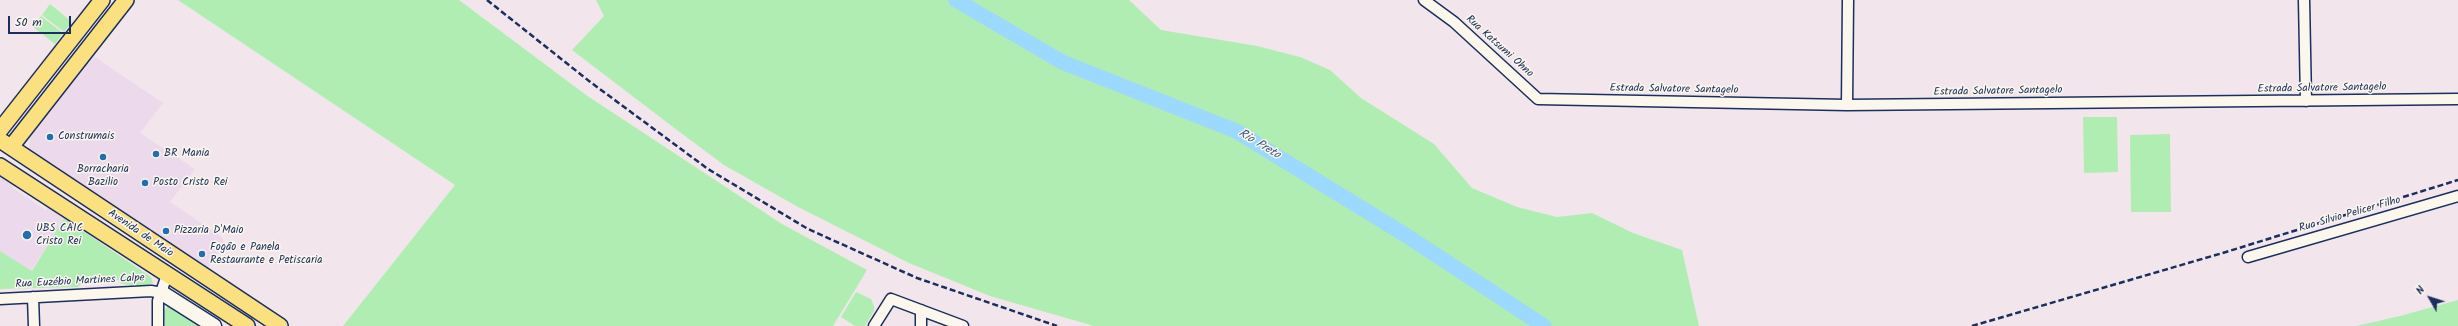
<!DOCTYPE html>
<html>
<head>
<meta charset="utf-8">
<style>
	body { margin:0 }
	#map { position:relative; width:2458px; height:326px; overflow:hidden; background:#f2e6ec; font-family:Kalam,sans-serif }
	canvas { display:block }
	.north { position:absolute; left:2410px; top:278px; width:40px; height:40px; -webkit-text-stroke:3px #fbf7ec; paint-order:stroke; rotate:309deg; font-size:11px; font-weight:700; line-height:16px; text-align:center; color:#1b2f5e }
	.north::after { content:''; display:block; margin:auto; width:14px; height:18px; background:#1b2f5e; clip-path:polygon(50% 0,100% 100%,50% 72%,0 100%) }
	.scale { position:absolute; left:8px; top:16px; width:63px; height:18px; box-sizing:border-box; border:2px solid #1b2f5e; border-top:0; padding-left:5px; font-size:12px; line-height:14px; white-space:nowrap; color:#1b2f5e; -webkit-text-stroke:3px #fbf7ec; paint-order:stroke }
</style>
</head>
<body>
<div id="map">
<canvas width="2458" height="326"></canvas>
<div class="north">N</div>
<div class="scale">50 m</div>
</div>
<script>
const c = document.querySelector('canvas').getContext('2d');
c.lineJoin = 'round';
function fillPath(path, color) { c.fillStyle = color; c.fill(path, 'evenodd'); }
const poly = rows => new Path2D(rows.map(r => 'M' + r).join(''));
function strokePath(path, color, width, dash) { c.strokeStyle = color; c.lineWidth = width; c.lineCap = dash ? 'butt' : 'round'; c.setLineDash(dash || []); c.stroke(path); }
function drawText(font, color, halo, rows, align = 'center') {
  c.font = font + ' Kalam,sans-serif'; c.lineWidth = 3; c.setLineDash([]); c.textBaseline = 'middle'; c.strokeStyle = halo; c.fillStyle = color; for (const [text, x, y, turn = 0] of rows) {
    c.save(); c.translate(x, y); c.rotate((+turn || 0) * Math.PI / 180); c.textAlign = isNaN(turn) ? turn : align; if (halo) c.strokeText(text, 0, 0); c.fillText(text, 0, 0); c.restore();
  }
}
fillPath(poly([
	[95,57,163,103,140,133,195,169,170,202,222,237,224,243,206,271,33,155,29,149,30,137,91,60],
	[0,173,16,184,13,188,46,210,49,204,65,216,31,271,0,251]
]), '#ecdaec');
fillPath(poly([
	[178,0,459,0,586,95,782,224,867,270,833,326,343,326,455,185],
	[596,0,1129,0,1161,30,1257,46,1300,57,1330,70,1361,98,1434,144,1472,188,1517,207,1557,217,1592,213,1633,233,1682,250,1699,326,1094,326,990,296,909,263,798,207,724,165,677,130,572,50,604,16],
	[50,4,72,22,64,32,42,15],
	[41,16,63,33,55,44,33,27],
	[2083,117,2117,117,2118,172,2084,173],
	[2170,134,2171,212,2131,212,2130,135],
	[64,218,151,277,153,283,144,286,121,284,119,280,84,281,78,287,0,289,0,251,32,271],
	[856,292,871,299,874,306,874,311,865,326,855,326,841,317],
	[2458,300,2458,326,2356,326,2400,316],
	[169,304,199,323,201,326,165,326,164,311]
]), '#b0edb3');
strokePath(poly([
	[956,0,1062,62,1236,131,1407,236,1544,326]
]), '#9dd8fe', 15);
const street = poly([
	[1424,0,1454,22,1538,99,1847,105,2458,99],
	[2304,0,2306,101],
	[1847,105,1848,0],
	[2248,257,2458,196],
	[33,297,34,326],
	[0,299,151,291,162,293],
	[158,326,158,301,167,275],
	[874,326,891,299,963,326],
	[921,326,921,310]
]);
const secondary = poly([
	[162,293,214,326]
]);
const primary = poly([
	[0,130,102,0],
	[0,140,280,326],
	[11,147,126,0],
	[0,166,247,326]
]);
strokePath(street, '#1b2f5e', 13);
strokePath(secondary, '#1b2f5e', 17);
strokePath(primary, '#1b2f5e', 18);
strokePath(street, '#fbf7ec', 10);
strokePath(secondary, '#fbf7ec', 14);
strokePath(primary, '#fbe080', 15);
strokePath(poly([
	[487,0,589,81,708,169,808,229,917,278,1057,326],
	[1972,326,2226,252,2458,180]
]), '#1b2f5e', 2.5, [6, 3]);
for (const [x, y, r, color] of [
	[50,137,4,"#1f6fb2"],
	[156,154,4,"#1f6fb2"],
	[103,157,4,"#1f6fb2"],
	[145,183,4,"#1f6fb2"],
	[166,231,4,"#1f6fb2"],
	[27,235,5,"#1f6fb2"],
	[202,254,4,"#1f6fb2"]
]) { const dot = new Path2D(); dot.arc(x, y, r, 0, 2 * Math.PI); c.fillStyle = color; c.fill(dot); strokePath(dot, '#fbf7ec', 1.5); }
drawText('11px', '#1b2f5e', '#fbf7ec', [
	["Rua Katsumi Ohno",1499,47,42],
	["Estrada Salvatore Santagelo",2322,89,-1],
	["Estrada Salvatore Santagelo",1674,90,1],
	["Estrada Salvatore Santagelo",1998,92,-1],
	["Rua Silvio Pelicer Filho",2350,215,-16],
	["Avenida de Maio",140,234,34],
	["Rua Euzébio Martines Calpe",80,282,-3]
]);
drawText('11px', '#1b2f5e', '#fbf7ec', [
	["Construmais",58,137],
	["BR Mania",164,154],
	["Borracharia",103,170,"center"],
	["Bazilio",103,183,"center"],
	["Posto Cristo Rei",153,183],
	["UBS CAIC",36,229],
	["Cristo Rei",36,242],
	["Pizzaria D'Maio",174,231],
	["Fogão e Panela",210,248],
	["Restaurante e Petiscaria",210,261]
], 'left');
drawText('italic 12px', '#3c5986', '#fbf7ec', [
	["Rio Preto",1259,145,31]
]);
</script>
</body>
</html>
